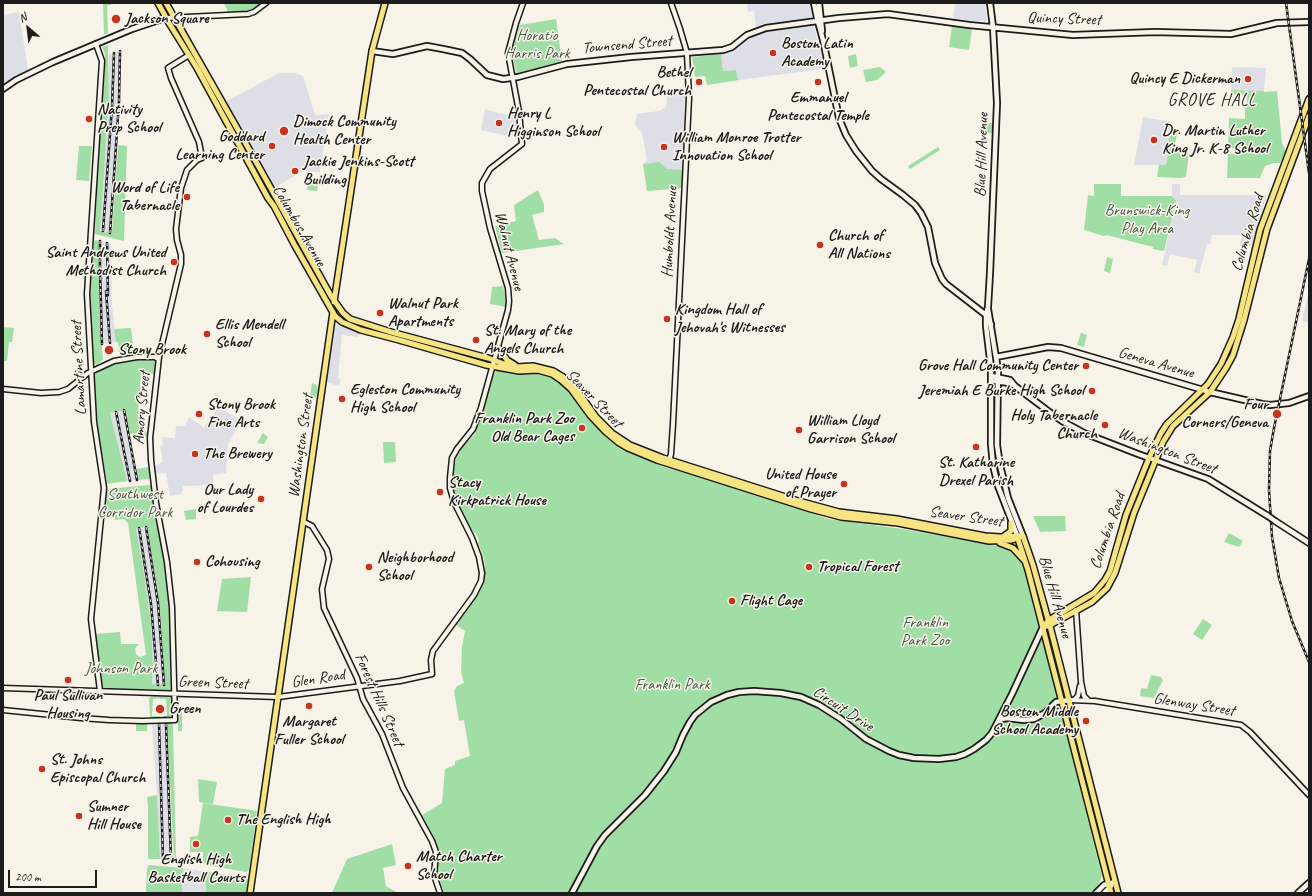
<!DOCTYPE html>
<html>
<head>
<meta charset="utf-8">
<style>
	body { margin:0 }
	#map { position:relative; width:1312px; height:896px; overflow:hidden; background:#f7f3e8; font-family:Caveat,sans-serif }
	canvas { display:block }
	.frame { position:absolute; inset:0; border:4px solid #1c1c1c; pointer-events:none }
	.north { position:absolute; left:8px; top:8px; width:40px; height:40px; -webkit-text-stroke:3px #f7f3e8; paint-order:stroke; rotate:332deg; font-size:11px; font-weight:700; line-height:16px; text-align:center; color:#1c1c1c }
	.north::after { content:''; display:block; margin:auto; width:14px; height:18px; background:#1c1c1c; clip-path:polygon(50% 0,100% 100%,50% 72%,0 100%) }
	.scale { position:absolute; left:8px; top:870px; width:89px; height:18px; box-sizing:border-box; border:2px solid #1c1c1c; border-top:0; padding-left:5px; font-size:12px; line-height:14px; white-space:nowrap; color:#1c1c1c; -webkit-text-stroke:3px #f7f3e8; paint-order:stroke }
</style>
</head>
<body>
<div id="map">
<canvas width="1312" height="896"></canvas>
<div class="frame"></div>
<div class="north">N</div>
<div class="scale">200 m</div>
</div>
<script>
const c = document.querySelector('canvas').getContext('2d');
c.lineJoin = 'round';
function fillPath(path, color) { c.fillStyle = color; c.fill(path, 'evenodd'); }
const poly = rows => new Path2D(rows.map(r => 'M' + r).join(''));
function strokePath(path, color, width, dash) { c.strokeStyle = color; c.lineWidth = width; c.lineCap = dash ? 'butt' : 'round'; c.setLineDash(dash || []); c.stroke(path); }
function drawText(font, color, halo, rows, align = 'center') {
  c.font = font + ' Caveat,sans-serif'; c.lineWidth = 3; c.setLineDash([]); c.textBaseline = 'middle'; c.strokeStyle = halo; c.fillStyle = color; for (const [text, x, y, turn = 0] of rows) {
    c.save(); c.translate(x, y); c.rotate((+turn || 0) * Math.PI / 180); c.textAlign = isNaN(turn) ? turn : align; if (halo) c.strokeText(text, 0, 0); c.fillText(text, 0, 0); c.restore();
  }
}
fillPath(poly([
	[750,3,811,3,813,17,812,18,756,27,754,11,748,12,747,4],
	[955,3,985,3,987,21,953,21],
	[19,12,28,70,3,84,3,15],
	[814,25,824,66,822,69,739,80,737,76,723,71,721,54,730,51,753,35,769,31],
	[122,50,112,215,112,233,100,231,109,101,109,55],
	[1232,67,1266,68,1264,91,1231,90],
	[279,73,294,73,303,76,315,115,329,114,320,172,304,171,273,188,251,146,225,102],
	[685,92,682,188,647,191,643,164,647,160,642,133,635,125,637,114,659,111,666,107,667,95],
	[485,109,505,115,516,115,518,136,508,136,481,130],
	[1143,117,1172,122,1167,152,1168,152,1166,165,1134,165],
	[1172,184,1180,184,1180,195,1267,195,1251,246,1240,244,1242,235,1212,235,1210,244,1207,244,1199,274,1194,272,1197,260,1170,254,1167,266,1162,265,1176,201,1172,196],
	[99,241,111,243,112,305,116,342,104,344,101,344,100,330],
	[1309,290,1309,323,1302,321],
	[335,325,360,331,358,337,342,335,339,366,338,378,341,379,339,386,326,382],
	[218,407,242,421,228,444,226,473,213,475,213,485,183,486,183,491,182,491,182,494,170,496,166,473,155,474,154,466,163,462,160,446,163,445,162,437,175,438,176,426,185,426,189,417,204,428],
	[125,410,138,480,127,481,110,413],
	[147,526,157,586,161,621,166,685,152,685,153,663,151,623,144,573,136,528],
	[167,723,173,860,160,859,157,795,152,725,152,724],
	[183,868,248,879,247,893,182,893]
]), '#dedfe6');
fillPath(poly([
	[103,3,114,3,107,6,108,33,101,36,104,34],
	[224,3,263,3,248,11,228,12],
	[556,19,562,61,517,74,511,51,520,25],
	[952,26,972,29,969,50,949,47],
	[108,45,109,101,100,231,112,233,118,145,127,146,124,241,95,234,95,233,99,134,105,71,105,54,102,47],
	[721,54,723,71,736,70,737,76,739,80,707,85,705,76,695,77,692,57],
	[856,54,858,66,850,68,848,56],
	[880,67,886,72,877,80,866,82,863,70],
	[1231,90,1264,91,1264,92,1277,91,1282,143,1286,151,1280,163,1273,163,1265,166,1260,178,1227,178,1228,154,1246,153,1246,149,1228,148,1229,118,1245,119,1245,108,1247,107,1247,95,1231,94],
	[982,123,992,123,992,133,982,133],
	[1170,132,1177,133,1174,150,1189,153,1186,177,1180,178,1157,177,1159,165,1166,165,1168,153,1167,152],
	[79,146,92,146,89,181,76,180],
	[938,147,940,150,910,169,908,166],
	[659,162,667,169,684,170,682,188,647,191,643,164],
	[308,180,319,182,317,191,307,190],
	[1094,184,1121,184,1121,196,1172,196,1176,201,1164,251,1153,249,1153,247,1107,235,1104,236,1084,230,1088,195,1094,196],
	[538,190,544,205,544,212,532,215,539,240,555,238,564,244,502,253,495,226,516,221,514,205],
	[96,240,99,241,100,325,103,360,97,365,93,363,90,302,94,241],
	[1107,257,1113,259,1110,273,1104,271],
	[503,286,506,300,506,307,490,304,492,287],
	[3,327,14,328,12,342,9,342,7,361,3,361],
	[131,328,134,354,128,355,119,353,118,342,116,342,114,329],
	[1081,333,1087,335,1084,347,1077,345],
	[142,359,154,360,155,362,154,374,141,373,138,413,140,423,147,433,147,438,143,433,130,434,125,410,110,413,127,481,108,484,107,482,98,431,94,375,102,369,120,362],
	[499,369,505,372,511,373,538,373,547,375,559,382,568,389,594,424,611,440,621,447,641,457,664,467,753,492,828,519,903,529,1004,547,1011,550,1020,559,1024,569,1037,622,1043,641,1102,876,1099,884,1091,893,444,893,441,886,438,872,437,847,433,835,422,815,442,803,445,769,455,765,455,761,470,756,464,720,459,721,454,691,457,686,464,683,461,672,462,647,465,631,456,625,480,589,485,577,485,569,484,558,478,543,479,540,476,534,471,530,464,516,454,493,453,476,456,459,461,449,475,434,492,378,496,371],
	[312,383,316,385,318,388,316,398,310,397],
	[263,433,268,437,264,444,257,443],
	[383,442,395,442,396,462,384,463],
	[149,467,150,477,149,479,138,480,136,469],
	[149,485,151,486,155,514,166,569,170,614,172,689,171,690,146,689,144,690,104,689,102,687,95,634,120,632,121,644,139,644,135,649,136,654,140,657,146,655,128,523,124,519,115,520,115,513,105,514,107,491,109,489],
	[147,526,157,586,161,621,165,685,152,684,153,663,151,623,144,573,136,528],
	[196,509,196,519,186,520,184,511],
	[1033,516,1065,516,1066,531,1040,532],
	[1229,533,1243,541,1239,547,1224,542],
	[251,577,247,612,217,611,222,579],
	[1203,619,1212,625,1202,640,1193,634],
	[1151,675,1161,677,1163,680,1154,698,1140,696,1141,688,1147,689],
	[152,696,171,697,171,717,164,718,163,716,167,715,166,699,160,699,160,698,153,699,152,716,160,716,160,718,150,717,149,698],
	[178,710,182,710,182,731,178,731],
	[167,723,171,723,173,725,176,859,174,860],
	[136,724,147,724,147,731,136,731],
	[198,779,217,782,213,804,199,802],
	[157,795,160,859,149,859,148,858,148,806,147,797],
	[203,803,257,811,249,870,246,872,207,865,204,863,203,860,203,852,190,852,190,837,198,836],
	[392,844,396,865,383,868,386,886,398,893,332,893,347,859],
	[149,865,183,868,182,893,146,893,147,868],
	[206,871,248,879,247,893,206,893]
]), '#a0dea5');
const tertiary = poly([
	[166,18,248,14,254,12,266,3],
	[96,44,102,61,87,294,94,422,104,488,91,619,100,691],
	[3,389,41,393,59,392,68,389,88,373,114,361,137,357,155,357,158,359],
	[668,463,671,454,673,424,689,98,687,53,680,29,671,3],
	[304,522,312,526,327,550,329,559,322,589,324,608,357,678,363,699,382,734,403,788,432,841,436,852,434,875,440,893],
	[1076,610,1081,682,1084,696,1088,700],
	[3,688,278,697,400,681,432,674,431,660,433,651,474,595,481,581,482,573,479,557,472,538,454,502,450,488,450,478,452,458,457,449,473,429,481,408,508,310,509,301,508,288,490,228,482,191,482,183,490,169,522,144,519,112,508,53,516,23,523,3],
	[1070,700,1095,701,1241,725,1250,732,1309,795],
	[1074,700,1078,696,1080,686],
	[3,710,81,718,109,720,142,721,175,720,172,607,167,562,156,503,151,460,150,438,159,357,181,264,181,255,177,240,176,229,181,188,187,170,197,160,202,158,199,142,171,78,168,68,189,55]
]);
const secondary = poly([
	[814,3,817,18,823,40,839,118,846,135,856,151,872,171,881,179,903,195,915,205,921,213,928,227,935,263,942,279,946,284,986,315,991,324],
	[819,3,822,31],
	[990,3,993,27,997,103,990,273,988,307,986,315,986,326,991,368,991,444,993,465,998,486,1017,535],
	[372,51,393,54,427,46,443,49,462,53,470,59,487,75,503,79,518,77,567,64,631,57,723,50,732,47,747,35,766,28,839,18,888,14,969,25,1073,35,1155,32,1231,34,1277,23,1309,22],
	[3,89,16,80,53,62,132,29,162,19,166,18],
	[988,309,998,370,997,445,1000,465,1008,498,1023,536],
	[996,357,1048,347,1061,348,1210,392,1262,404,1270,405,1289,403,1309,396],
	[991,376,1010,380,1015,386,1052,414,1062,421,1084,433,1138,454,1208,479,1268,516],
	[995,381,1009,383,1013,385],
	[1275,521,1309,543],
	[998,722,1002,719,1007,718,1024,720,1034,719,1045,713,1056,702,1070,700],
	[572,893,597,846,605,835,645,795,664,771,676,752,683,735,690,722,695,715,711,702,727,695,739,692,754,691,781,693,801,697,819,705,841,719,866,739,889,751,899,755,914,758,939,759,956,757,965,754,974,749,986,740,992,733,1012,694,1043,627],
	[1096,893,1104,885,1115,882],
	[1104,893,1111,886],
	[1298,893,1309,883]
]);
const primary = poly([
	[158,3,169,23,197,68,268,198,274,206,294,244,335,316,342,322,361,330,399,340,486,365,519,371,538,370,552,374,561,380,571,389,590,415,605,431,618,442,628,448,657,460,811,509,841,517,898,523,989,541,1012,540,1023,536],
	[166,3,250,151,331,296,343,313,350,319,391,332,488,358,504,364,516,367,533,366,553,371,563,377,574,386,596,417,612,433,630,445,663,458,795,500,839,512,897,519,985,536,1000,537,1021,536],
	[334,302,372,51,385,3],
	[498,347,507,360,515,365],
	[1004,536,1011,531,1011,523],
	[1017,536,1028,570,1111,893],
	[1023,536,1033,565,1051,630,1118,893],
	[1000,543,1013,548,1024,560],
	[1043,627,1049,620,1094,593,1105,580,1110,571,1126,515,1149,458,1161,433,1167,424,1208,384,1221,364,1233,337,1239,319,1260,230,1309,99],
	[1043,627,1050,625,1092,602,1107,588,1115,573,1134,513,1163,442,1173,426,1210,392,1226,368,1233,355,1244,320,1267,229,1309,116],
	[250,893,333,312]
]);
strokePath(tertiary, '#1c1c1c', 7);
strokePath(secondary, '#1c1c1c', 8);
strokePath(primary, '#1c1c1c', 8);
strokePath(tertiary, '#f7f3e8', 4);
strokePath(secondary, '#f7f3e8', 4.5);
strokePath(primary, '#f6e381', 5);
const rail = poly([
	[1286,3,1309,173],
	[103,231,112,107,114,53],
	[110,233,119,102,120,51],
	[100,241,100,269,102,344],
	[107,243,108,295],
	[1309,259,1274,428,1270,451,1269,490,1272,537,1279,578,1292,621,1309,662],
	[106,291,110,343],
	[124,410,137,480],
	[116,412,130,481],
	[146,527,158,603,164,685],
	[139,528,151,604,158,685],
	[159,724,163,859],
	[166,724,171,860]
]);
strokePath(rail, '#1c1c1c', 2.5);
strokePath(rail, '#f7f3e8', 1, [3]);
const secondaryBridge = poly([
	[1268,516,1275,521]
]);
strokePath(secondaryBridge, '#1c1c1c', 8, []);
strokePath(secondaryBridge, '#f7f3e8', 4.5);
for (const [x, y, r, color] of [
	[116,19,5,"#c8321e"],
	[773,53,4,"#c8321e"],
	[1248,79,4,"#c8321e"],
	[699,82,4,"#c8321e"],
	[818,82,4,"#c8321e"],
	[89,119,4,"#c8321e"],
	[499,123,4,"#c8321e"],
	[284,131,5,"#c8321e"],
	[1154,140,4,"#c8321e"],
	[272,146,4,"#c8321e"],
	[664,147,4,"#c8321e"],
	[295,171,4,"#c8321e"],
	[187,197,4,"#c8321e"],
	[820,245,4,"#c8321e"],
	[174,262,4,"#c8321e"],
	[380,313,4,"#c8321e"],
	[667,319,4,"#c8321e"],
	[207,334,4,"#c8321e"],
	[476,340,4,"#c8321e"],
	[109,350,5,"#c8321e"],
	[1086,366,4,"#c8321e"],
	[1092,391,4,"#c8321e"],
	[342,399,4,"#c8321e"],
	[199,414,4,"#c8321e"],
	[1277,414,5,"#c8321e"],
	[1105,425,4,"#c8321e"],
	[582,428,4,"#c8321e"],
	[799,430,4,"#c8321e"],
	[976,447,4,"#c8321e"],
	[195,454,4,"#c8321e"],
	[844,484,4,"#c8321e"],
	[440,492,4,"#c8321e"],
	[261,499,4,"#c8321e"],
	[197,562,4,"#c8321e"],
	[369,567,4,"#c8321e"],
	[809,567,4,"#c8321e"],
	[732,601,4,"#c8321e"],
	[68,680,4,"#c8321e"],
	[309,706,4,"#c8321e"],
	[160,709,5,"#c8321e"],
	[1086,721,4,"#c8321e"],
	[42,769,4,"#c8321e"],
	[79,816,4,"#c8321e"],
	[228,820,4,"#c8321e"],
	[196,844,4,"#c8321e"],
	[408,866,4,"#c8321e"]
]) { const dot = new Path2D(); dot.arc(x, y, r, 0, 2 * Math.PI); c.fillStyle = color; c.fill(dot); strokePath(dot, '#f7f3e8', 1.5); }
drawText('bold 16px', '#1c1c1c', '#f7f3e8', [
	["Jackson Square",125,19],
	["Boston Latin",781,44],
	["Academy",781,62],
	["Bethel",691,73,"right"],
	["Pentecostal Church",691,91,"right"],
	["Quincy E Dickerman",1240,79,"right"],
	["Emmanuel",818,98,"center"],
	["Pentecostal Temple",818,116,"center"],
	["Nativity",97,110],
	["Prep School",97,128],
	["Henry L",507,114],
	["Higginson School",507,132],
	["Dimock Community",293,122],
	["Health Center",293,140],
	["Dr. Martin Luther",1162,131],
	["King Jr. K-8 School",1162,149],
	["Goddard",264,137,"right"],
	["Learning Center",264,155,"right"],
	["William Monroe Trotter",672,138],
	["Innovation School",672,156],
	["Jackie Jenkins-Scott",303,162],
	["Building",303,180],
	["Word of Life",179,188,"right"],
	["Tabernacle",179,206,"right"],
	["Church of",828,236],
	["All Nations",828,254],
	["Saint Andrews United",166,253,"right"],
	["Methodist Church",166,271,"right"],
	["Walnut Park",388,304],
	["Apartments",388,322],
	["Kingdom Hall of",675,310],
	["Jehovah's Witnesses",675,328],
	["Ellis Mendell",215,325],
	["School",215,343],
	["St. Mary of the",484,331],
	["Angels Church",484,349],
	["Stony Brook",118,350],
	["Grove Hall Community Center",1078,366,"right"],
	["Egleston Community",350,390],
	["High School",350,408],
	["Jeremiah E Burke High School",1084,391,"right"],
	["Stony Brook",207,405],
	["Fine Arts",207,423],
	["Four",1268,405,"right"],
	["Corners/Geneva",1268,423,"right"],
	["Holy Tabernacle",1097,416,"right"],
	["Church",1097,434,"right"],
	["Franklin Park Zoo",574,419,"right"],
	["Old Bear Cages",574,437,"right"],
	["William Lloyd",807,421],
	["Garrison School",807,439],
	["The Brewery",203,454],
	["St. Katharine",976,463,"center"],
	["Drexel Parish",976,481,"center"],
	["United House",836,475,"right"],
	["of Prayer",836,493,"right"],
	["Stacy",448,483],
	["Kirkpatrick House",448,501],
	["Our Lady",253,490,"right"],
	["of Lourdes",253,508,"right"],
	["Neighborhood",377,558],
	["School",377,576],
	["Cohousing",205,562],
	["Tropical Forest",817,567],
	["Flight Cage",740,601],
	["Paul Sullivan",68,696,"center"],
	["Housing",68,714,"center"],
	["Green",169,709],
	["Boston Middle",1078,712,"right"],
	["School Academy",1078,730,"right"],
	["Margaret",309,722,"center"],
	["Fuller School",309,740,"center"],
	["St. Johns",50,760],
	["Episcopal Church",50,778],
	["Sumner",87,807],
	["Hill House",87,825],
	["The English High",236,820],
	["Match Charter",416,857],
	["School",416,875],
	["English High",196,860,"center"],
	["Basketball Courts",196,878,"center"]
], 'left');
drawText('16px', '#1c1c1c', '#f7f3e8', [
	["Quincy Street",1064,19,2],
	["Townsend Street",627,45,-5],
	["Blue Hill Avenue",982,155,-88],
	["Columbus Avenue",299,226,60],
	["Humboldt Avenue",670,232,-87],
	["Columbia Road",1248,233,-73],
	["Walnut Avenue",509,251,76],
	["Geneva Avenue",1156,363,16],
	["Lamartine Street",79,368,-93],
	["Seaver Street",594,399,46],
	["Amory Street",142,408,-85],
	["Washington Street",301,446,-82],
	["Washington Street",1167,451,21],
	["Seaver Street",966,517,8],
	["Columbia Road",1108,531,-71],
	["Blue Hill Avenue",1055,597,74],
	["Glen Road",318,679,-9],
	["Green Street",213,683,2],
	["Forest Hills Street",379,700,66],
	["Glenway Street",1194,705,9],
	["Circuit Drive",843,709,33]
]);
drawText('16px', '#445645', '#f7f3e8', [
	["Horatio",537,36],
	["Harris Park",537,54],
	["Brunswick-King",1147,211],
	["Play Area",1147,229],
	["Southwest",135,495],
	["Corridor Park",135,513],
	["Franklin",925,623],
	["Park Zoo",925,641],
	["Johnson Park",121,669],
	["Franklin Park",672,685]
]);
c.letterSpacing = '1px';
drawText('17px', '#1c1c1c', '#f7f3e8', [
	["GROVE HALL",1212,101]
]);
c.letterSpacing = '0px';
</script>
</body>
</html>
